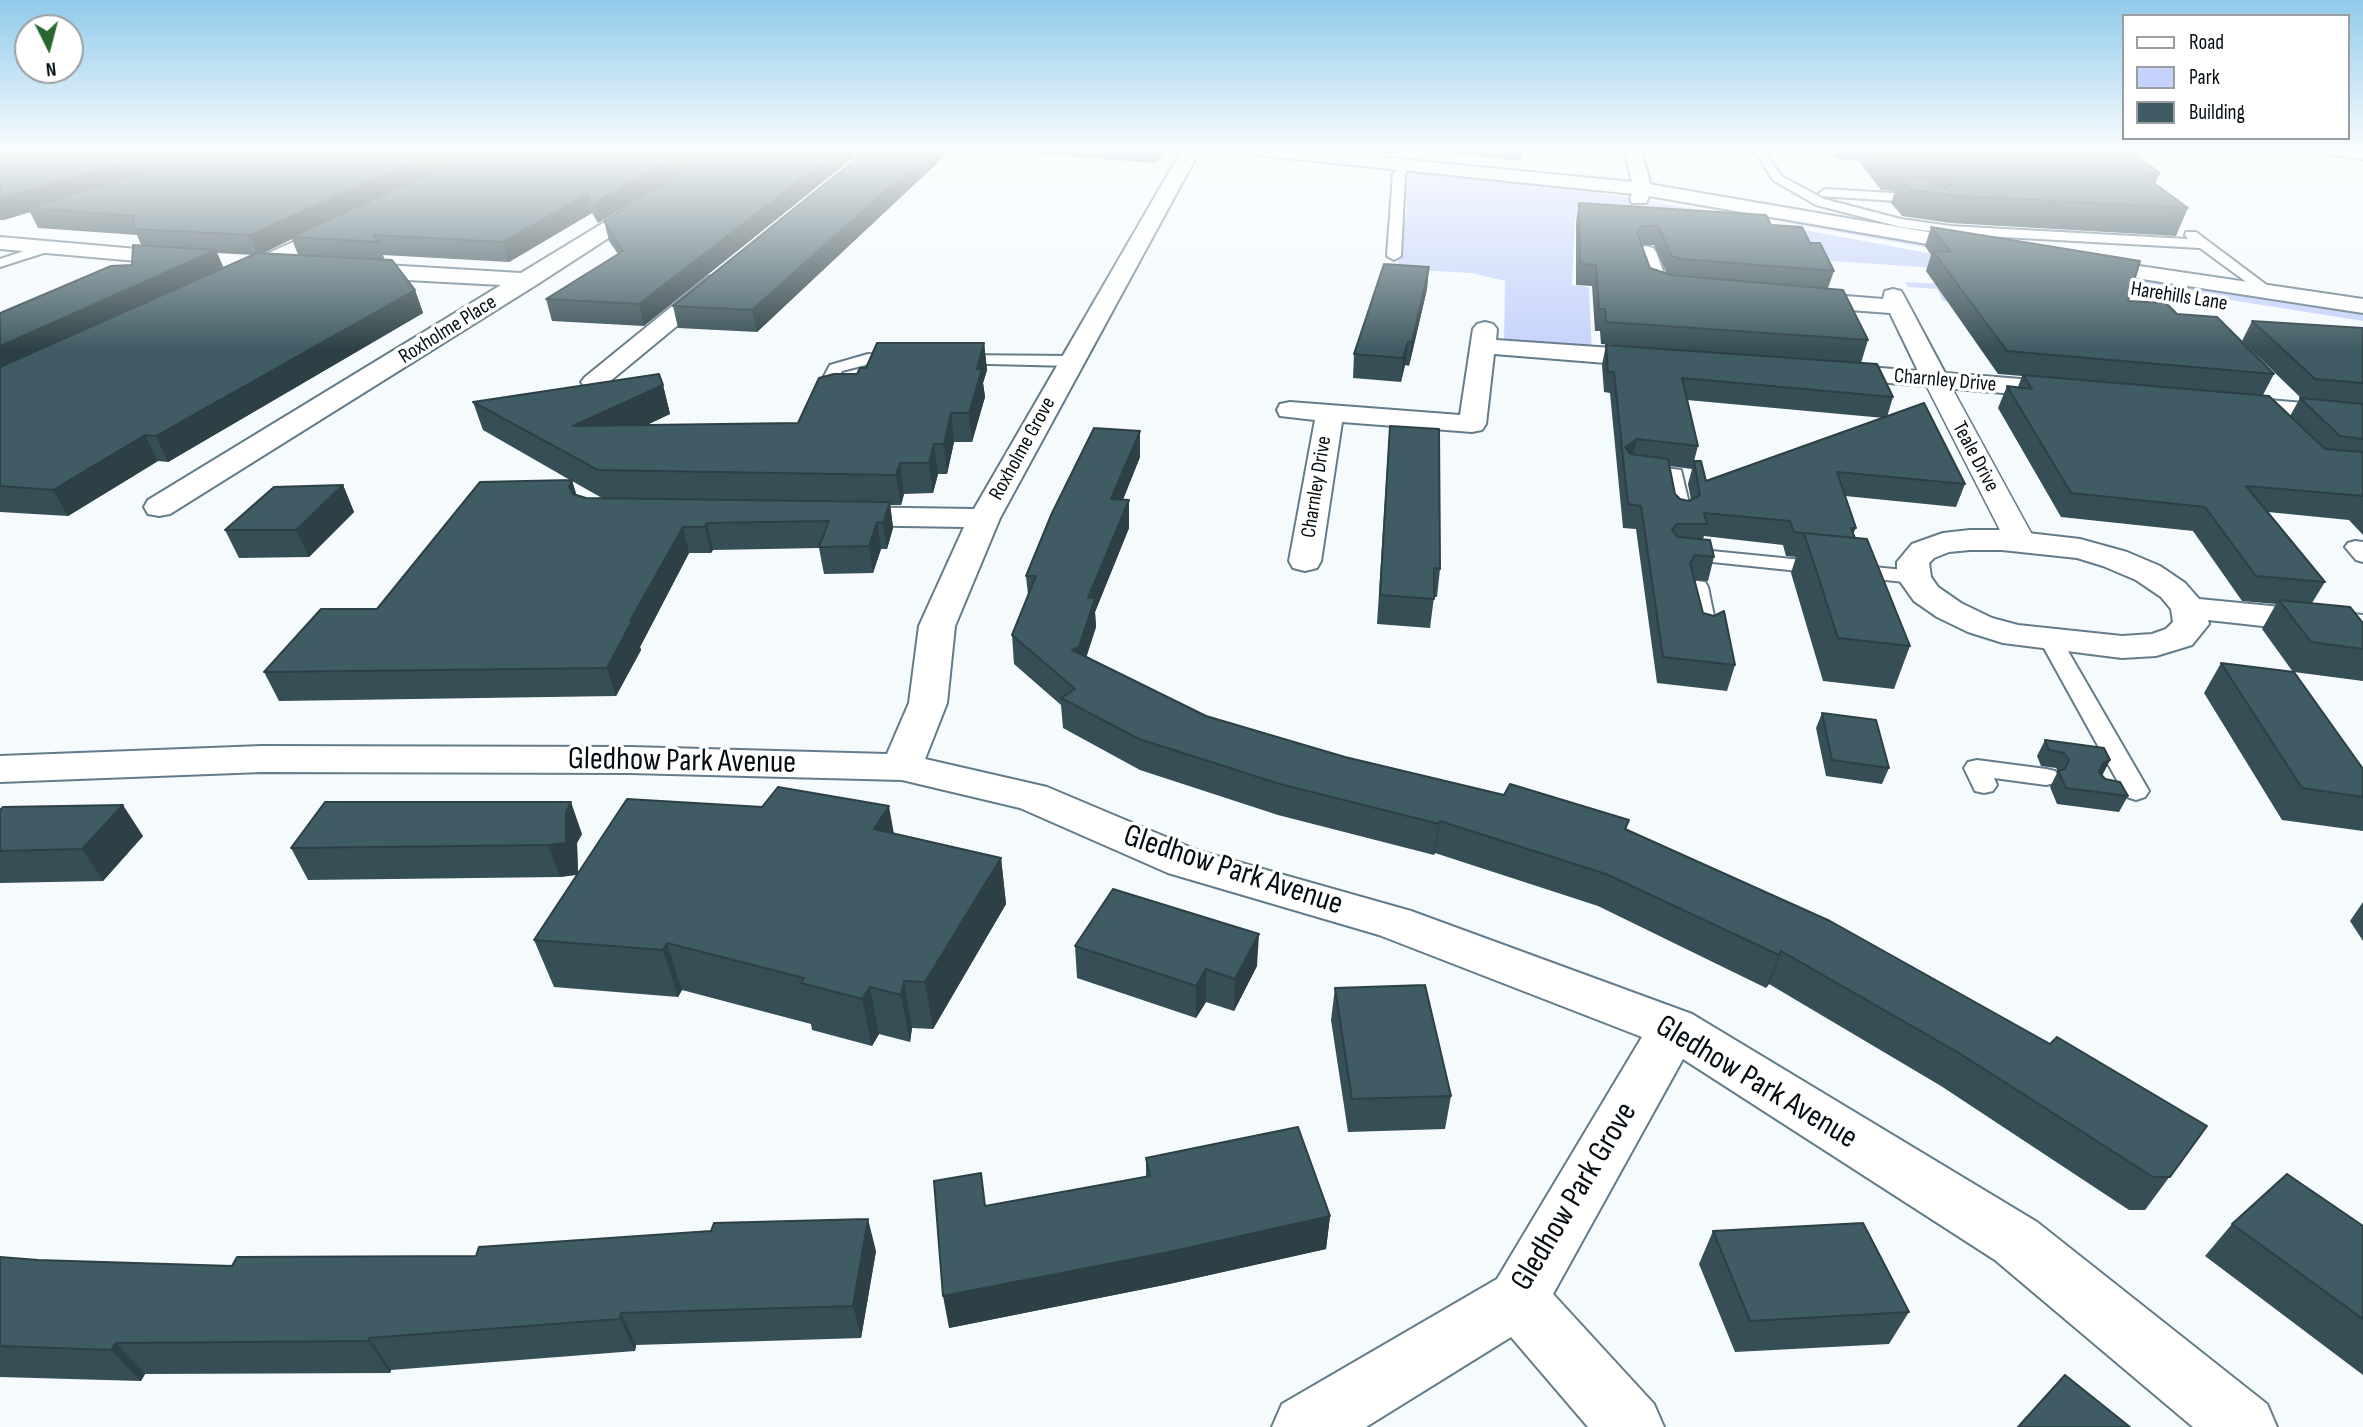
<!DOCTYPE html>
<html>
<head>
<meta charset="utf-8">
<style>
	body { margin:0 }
	#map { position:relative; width:2363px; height:1427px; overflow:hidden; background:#f5fafd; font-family:"Sofia Sans Condensed",sans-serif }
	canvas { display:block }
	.legend { position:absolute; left:2122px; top:14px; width:228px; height:126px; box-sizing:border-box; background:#fff; border:2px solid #9b9ea1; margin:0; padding:9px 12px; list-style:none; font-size:21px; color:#050d13 }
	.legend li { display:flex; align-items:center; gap:14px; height:35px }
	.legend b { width:35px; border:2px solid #9b9ea1 }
	.north { position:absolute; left:14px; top:14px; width:70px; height:70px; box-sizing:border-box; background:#fff; border:2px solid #9b9ea1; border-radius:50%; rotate:174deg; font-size:19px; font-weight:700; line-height:28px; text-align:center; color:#050d13 }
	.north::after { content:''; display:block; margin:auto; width:24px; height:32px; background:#28672f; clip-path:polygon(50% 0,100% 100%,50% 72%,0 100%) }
</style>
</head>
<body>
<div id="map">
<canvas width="2363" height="1427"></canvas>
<ul class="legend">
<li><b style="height:9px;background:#fff"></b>Road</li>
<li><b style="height:19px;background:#c5d2fb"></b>Park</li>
<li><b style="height:19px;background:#3f5b63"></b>Building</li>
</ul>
<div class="north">N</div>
</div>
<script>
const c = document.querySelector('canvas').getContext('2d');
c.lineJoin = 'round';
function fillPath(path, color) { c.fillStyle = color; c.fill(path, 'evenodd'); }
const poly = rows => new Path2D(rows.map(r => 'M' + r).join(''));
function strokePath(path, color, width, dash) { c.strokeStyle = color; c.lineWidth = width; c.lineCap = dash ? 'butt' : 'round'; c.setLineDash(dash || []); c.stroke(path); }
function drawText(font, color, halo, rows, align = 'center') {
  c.font = font + ' "Sofia Sans Condensed",sans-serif'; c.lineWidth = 7; c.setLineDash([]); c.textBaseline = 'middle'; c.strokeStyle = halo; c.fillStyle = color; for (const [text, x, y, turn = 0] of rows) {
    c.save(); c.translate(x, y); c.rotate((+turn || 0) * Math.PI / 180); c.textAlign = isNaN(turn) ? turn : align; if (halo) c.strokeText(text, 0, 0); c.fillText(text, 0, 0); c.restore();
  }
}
fillPath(poly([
	[1416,167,1639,199,1992,265,1965,303,1943,301,1937,289,1908,287,1905,282,1945,284,1935,268,1817,260,1669,224,1575,218,1572,285,1589,287,1592,354,1504,347,1505,281,1472,273,1397,269,1407,208,1405,189,1408,176],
	[1697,203,2363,311,2363,321,2142,286,1694,206]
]), '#c5d2fb');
const service = poly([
	[1368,150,1378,150,1378,165,1368,163,1368,150],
	[1754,150,1764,150,1781,176,1824,199,1901,219,1950,226,2188,239,2185,235,2186,232,2196,232,2276,292,2274,295,2264,295,2200,248,1950,234,1901,227,1816,205,1773,180,1754,150],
	[2165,150,2177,150,2178,152,2173,155,2165,150],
	[2313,150,2363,153,2363,159,2318,153,2313,150],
	[1405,163,1411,166,1405,174,1401,256,1394,260,1387,256,1393,174,1405,163],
	[1825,189,1925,195,1931,199,1925,203,1821,196,1819,193,1825,189],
	[45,244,52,248,50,251,0,267,0,259,45,244],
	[868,354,904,355,912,360,904,365,869,364,842,371,828,399,816,399,814,395,830,365,868,354],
	[954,355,1072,356,1080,361,1072,366,948,363,946,360,954,355],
	[1640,465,1681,470,1692,516,1689,520,1682,522,1675,520,1672,516,1666,479,1633,475,1631,471,1633,467,1640,465],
	[2355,541,2363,542,2363,562,2356,560,2345,547,2348,543,2355,541],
	[1681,548,1914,571,1921,573,1925,577,1921,581,1914,583,1674,558,1671,554,1674,550,1681,548],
	[1697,581,1705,582,1708,587,1717,631,1714,636,1706,638,1698,636,1695,631,1686,587,1689,582,1697,581],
	[2050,632,2058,634,2061,639,2149,791,2145,797,2136,800,2127,797,2123,791,2039,639,2042,634,2050,632],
	[1977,760,2046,769,2055,771,2059,777,2055,783,2046,785,1994,778,1997,785,1993,791,1984,793,1975,791,1964,768,1968,762,1977,760]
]);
const pedestrian = poly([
	[1935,372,1944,374,1947,379,2036,542,2032,548,2021,551,2010,548,2006,542,1923,379,1926,374,1935,372]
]);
const minor = poly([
	[723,150,744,150,536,285,170,514,159,516,148,514,144,507,148,500,501,285,351,277,343,275,340,270,343,265,351,263,521,273,723,150],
	[1182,150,1200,150,1000,518,955,626,947,703,925,759,1047,787,1199,851,1411,911,1692,1014,2037,1222,2267,1404,2277,1427,2193,1427,1995,1260,1683,1059,1553,1294,1654,1404,1664,1427,1588,1427,1511,1337,1366,1427,1272,1427,1282,1404,1497,1279,1642,1037,1379,935,1168,873,1020,808,902,780,630,773,262,772,0,782,0,756,262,746,630,747,887,754,909,703,919,626,964,527,841,525,830,523,825,516,830,509,841,507,974,509,1182,150],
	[1624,150,1641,150,1652,189,1646,203,1632,203,1630,199,1634,189,1624,150],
	[343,220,350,222,353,226,350,230,244,281,236,283,228,281,225,276,228,271,343,220],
	[0,237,183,253,191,254,194,259,191,264,183,265,0,249,0,237],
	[1646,246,1653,248,1656,252,1666,279,1702,285,1705,290,1702,295,1675,296,1648,288,1636,252,1639,248,1646,246],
	[716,275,724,277,727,282,724,287,603,387,594,390,585,387,581,382,585,377,708,277,716,275],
	[1893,289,1901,291,1904,296,1945,373,2071,383,2080,385,2084,391,2080,397,2071,399,1822,377,1818,372,1822,367,1831,364,1918,371,1890,313,1796,306,1788,304,1785,299,1788,294,1796,292,1883,299,1885,291,1893,289],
	[1485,322,1493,324,1497,329,1496,340,1656,351,1665,354,1669,359,1665,364,1656,367,1494,354,1486,424,1482,430,1472,432,1342,422,1321,561,1317,568,1305,571,1293,568,1289,561,1315,420,1280,416,1277,410,1280,404,1290,402,1460,415,1473,329,1477,324,1485,322],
	[2233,397,2363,408,2363,424,2224,411,2220,405,2224,399,2233,397],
	[1970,530,2002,530,2080,539,2127,552,2160,566,2185,583,2199,599,2363,615,2363,637,2208,620,2209,624,2192,645,2156,656,2122,658,2003,643,1968,632,1937,617,1914,601,1897,577,1897,562,1912,544,1943,533,1970,530],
	[1970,550,2002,550,2077,558,2103,566,2136,580,2161,597,2171,609,2173,622,2166,629,2152,634,2122,636,2018,625,1992,618,1961,603,1938,587,1931,577,1929,563,1934,558,1949,552,1970,550]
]);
const secondary = poly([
	[1248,150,1306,150,1643,183,1980,241,1987,243,1990,247,1987,251,1980,253,1643,195,1256,155,1248,150],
	[2085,258,2363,299,2363,313,2077,269,2074,264,2077,259,2085,258]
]);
strokePath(service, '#647b8a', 4);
strokePath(pedestrian, '#647b8a', 3);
strokePath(minor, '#647b8a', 4);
strokePath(secondary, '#647b8a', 4);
fillPath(service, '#fff');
fillPath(pedestrian, '#fff');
fillPath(minor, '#fff');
fillPath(secondary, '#fff');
fillPath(poly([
	[0,150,718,150,598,223,592,213,509,262,383,255,385,260,415,290,423,313,168,462,158,461,68,516,0,512,0,313,132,265,141,245,137,235,38,228,30,212,4,220,0,220],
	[292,239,298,255,264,253],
	[217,253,252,255,223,268],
	[719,150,644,326,552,321,546,299,618,254,609,241,604,221],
	[867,150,951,150,757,332,678,328,673,306],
	[987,150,1168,150,1155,163],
	[1343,150,1366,150,1365,153,1343,151],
	[1413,150,1523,150,1522,161],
	[1818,150,2128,150,2160,173,2155,184,2188,208,2176,236,1950,223,1902,216,1891,203,1895,191,1881,190,1858,160,1835,159,1829,151],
	[1579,203,1771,225,1810,243,1834,271,1828,288,1868,340,1861,363,1893,397,1887,417,1965,484,1956,507,1845,496,1856,528,1853,534,1910,646,1894,689,1823,681,1791,573,1796,557,1786,556,1783,545,1704,536,1703,539,1714,557,1708,581,1694,580,1703,613,1735,665,1727,691,1657,683,1636,529,1623,528,1610,393,1604,392,1602,365,1606,345,1785,358,1601,344,1600,331,1595,331,1592,286,1576,285,1576,222],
	[1642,245,1654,245,1667,274,1650,268],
	[1687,400,1884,418,1706,481,1694,461,1698,446],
	[1669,466,1692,469,1688,484,1691,500,1689,501,1680,499,1675,494],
	[1931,227,2128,301,2177,314,2274,374,2263,395,2290,416,2300,398,2301,398,2242,341,2252,321,2363,328,2363,535,2349,520,2268,512,2325,582,2312,603,2363,623,2363,681,2294,672,2363,769,2363,831,2282,820,2204,693,2221,663,2293,672,2262,629,2276,604,2242,601,2193,531,2061,517,1998,408,2007,386,2018,387,2022,376,1998,374,1926,271,1931,255,1925,246],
	[1429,267,1427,289,1409,366,1405,365,1401,382,1353,378,1354,354],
	[984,343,987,370,983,383,985,397,972,442,954,442,947,474,938,474,933,493,904,494,901,505,890,505,893,528,887,549,881,549,873,573,824,574,819,548,713,550,711,553,689,553,640,647,641,650,616,696,279,701,264,672,377,609,570,480,483,430,473,402,663,385,670,414,647,425,798,423,857,374,866,368],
	[572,481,602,498,586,498,576,495],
	[1390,426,1440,569,1437,597,1434,597,1430,628,1377,624,1388,451],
	[1140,431,1140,457,1123,500,1129,500,1129,528,1095,612,1096,627,1086,657,1206,716,1345,757,1626,830,2050,1044,2207,1126,2145,1210,2129,1210,1941,1086,1769,984,1766,988,1598,906,1435,853,1434,855,1278,815,1140,770,1063,728,1061,705,1014,664,1012,635,1028,595,1026,576],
	[343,485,354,512,309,557,239,558,225,530],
	[1822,713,1889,768,1882,784,1826,776,1816,728],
	[2045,740,2110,760,2102,775,2128,796,2119,812,2057,804,2050,787,2058,771,2056,768,2041,766,2037,756],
	[0,810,143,836,103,881,0,883],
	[582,834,577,843,578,874,894,834,1001,858,1006,904,933,1029,912,1028,910,1042,879,1034,872,1046,812,1030,811,1024,682,990,678,997,554,987,534,940,577,875,560,877,308,880,291,848],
	[2363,902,2363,941,2350,921],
	[1075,946,1257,966,1234,1011,1206,1002,1196,1018,1077,978],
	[1335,988,1451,1096,1445,1129,1348,1132,1331,1020],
	[1146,1158,1330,1216,1326,1249,1169,1284,949,1328,986,1206,1146,1177],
	[2232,1224,2363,1226,2363,1375,2205,1256],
	[1713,1231,1909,1312,1889,1344,1735,1352,1699,1264],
	[876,1251,861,1338,636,1345,635,1351,391,1370,390,1373,145,1374,141,1381,0,1377,0,1257,38,1260,232,1266,476,1256]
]), '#364e55');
fillPath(poly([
	[440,150,483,150,291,237,292,239,258,255,250,235],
	[686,150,718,150,598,223,593,204],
	[839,150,863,150,644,326,639,304],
	[931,150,951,150,757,332,752,310],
	[1155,150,1168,150,1155,163],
	[1382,150,1413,150,1382,155],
	[134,159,142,176,29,208,30,212,4,220,0,213,0,199],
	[587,194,592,213,509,262,503,242],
	[216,250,225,271,0,376,0,346],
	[1429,267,1427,289,1409,366,1412,342],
	[415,290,423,313,168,462,156,436],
	[1408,342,1405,365,1401,382,1403,358],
	[984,343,987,370,983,383,985,397,972,442,969,413,977,369],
	[663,385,670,414,582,455,573,426],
	[951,413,954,442,947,474,944,444],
	[1140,431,1140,457,1112,526,1111,499],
	[145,435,158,461,68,516,53,490],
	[1637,439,1632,461,1625,447],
	[934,444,938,474,933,493,929,463],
	[900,463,904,494,901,505,896,475],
	[572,480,580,506,569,487],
	[343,485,354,512,309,557,296,530],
	[1129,500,1129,528,1095,612,1096,627,1080,677,1072,650,1088,598],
	[890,502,893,528,887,549,883,523],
	[877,522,881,549,873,573,869,546],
	[707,523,713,550,711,553,705,527],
	[683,527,689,553,640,647,641,650,616,696,607,668,630,621],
	[2110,760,2102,776,2095,779,2103,763],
	[571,802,582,834,577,843,578,874,560,877,548,845],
	[123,805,143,836,103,881,82,849],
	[889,806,897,851,874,829],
	[1440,821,1435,853,1434,855,1439,824],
	[1001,858,1006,904,933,1029,925,982],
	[1259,934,1257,966,1234,1011,1235,979],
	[667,943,682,990,678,997,663,950],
	[1781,951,1769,984,1766,988,1779,955],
	[1206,969,1206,1002,1196,1018,1196,986],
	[904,981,912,1028,910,1042,901,995],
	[870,987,879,1034,872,1046,862,999],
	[1330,1216,1326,1249,1169,1284,949,1328,943,1296],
	[868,1219,876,1251,861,1338,853,1306],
	[621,1313,636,1345,635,1351,620,1319],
	[369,1338,391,1370,390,1373,368,1341],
	[116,1343,145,1374,141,1381,111,1350]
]), '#2c4045');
const building = poly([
	[0,150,440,150,250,235,134,229,134,216,29,208,141,173,144,166,141,161,134,159,0,199,0,150],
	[481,150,686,150,593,204,587,194,503,242,373,235,379,242,291,237,481,150],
	[719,150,839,150,639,304,546,299,623,251,604,221,719,150],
	[867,150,931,150,752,310,673,306,867,150],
	[1877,150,2128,150,2160,173,2139,172,2188,208,1959,196,1910,190,1900,177,1929,178,1945,189,1953,183,1933,167,1889,164,1877,150],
	[1579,203,1766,215,1771,225,1802,227,1810,243,1820,243,1834,271,1682,259,1672,256,1658,226,1642,226,1637,233,1650,268,1671,275,1843,290,1868,340,1606,322,1605,309,1599,309,1596,265,1580,264,1579,203],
	[1931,227,2140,261,2128,301,2166,303,2177,314,2217,317,2274,374,2007,351,1933,251,1951,252,1931,227],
	[133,245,216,250,0,346,0,313,111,266,132,265,133,245],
	[257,253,392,260,415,290,156,436,145,435,53,490,0,486,0,367,257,253],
	[1384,264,1429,267,1412,342,1408,342,1403,358,1354,354,1384,264],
	[2252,321,2363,328,2363,383,2315,379,2252,321],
	[877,343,984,343,977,369,982,369,969,413,951,413,944,444,934,444,929,463,900,463,896,475,598,470,473,402,659,374,663,385,573,426,798,423,819,378,834,374,857,374,860,368,866,368,877,343],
	[1606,345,1877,364,1893,397,1682,378,1698,446,1637,439,1625,447,1630,454,1668,459,1675,494,1680,499,1689,501,1700,495,1694,461,1701,461,1706,481,1924,403,1965,484,1837,472,1856,528,1851,528,1855,538,1794,532,1790,521,1704,513,1707,524,1677,524,1672,530,1678,537,1710,540,1714,557,1695,555,1690,563,1703,613,1714,616,1724,611,1735,665,1663,657,1641,506,1628,504,1614,372,1608,372,1606,345],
	[2023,375,2269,396,2325,449,2363,452,2363,496,2246,486,2325,582,2256,576,2205,507,2071,493,2007,386,2032,389,2023,375],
	[2300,398,2363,404,2363,439,2340,436,2300,398],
	[1390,426,1439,429,1440,569,1434,568,1434,599,1380,595,1390,426],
	[1094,428,1140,431,1111,499,1129,500,1088,598,1095,598,1079,647,1072,650,1206,716,1345,757,1504,795,1510,784,1629,820,1625,829,1830,921,2050,1044,2057,1037,2207,1126,2170,1177,2153,1177,1959,1053,1781,951,1779,955,1606,874,1440,821,1439,824,1280,784,1139,739,1061,698,1075,689,1012,635,1036,576,1026,576,1052,513,1094,428],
	[572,480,569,487,573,494,586,498,890,502,883,523,877,522,869,546,819,547,829,521,707,523,705,527,683,527,630,621,632,621,607,668,264,672,321,609,377,609,480,482,572,480],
	[343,485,296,530,225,530,274,487,343,485],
	[1804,533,1867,539,1910,646,1838,638,1804,533],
	[2279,600,2350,607,2363,623,2363,649,2311,642,2279,600],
	[2221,663,2294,672,2363,769,2363,797,2302,788,2221,663],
	[1822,713,1876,720,1889,768,1832,760,1822,713],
	[2045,740,2104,748,2110,760,2103,763,2099,772,2105,779,2120,782,2128,796,2066,788,2058,771,2065,769,2069,760,2064,753,2049,750,2045,740],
	[778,787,889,806,874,829,1001,858,925,982,904,981,901,995,870,987,862,999,801,983,804,978,667,943,663,950,534,940,627,799,762,807,778,787],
	[325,802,571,802,566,812,566,843,548,845,291,848,325,802],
	[123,805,82,849,0,851,0,810,3,807,123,805],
	[1113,889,1259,934,1235,979,1206,969,1196,986,1075,946,1113,889],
	[1425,985,1451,1096,1352,1099,1335,988,1425,985],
	[1298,1127,1330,1216,1169,1252,943,1296,934,1181,981,1173,985,1206,1150,1176,1146,1158,1298,1127],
	[2287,1174,2363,1226,2363,1319,2232,1224,2287,1174],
	[868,1219,853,1306,621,1313,620,1319,369,1338,368,1341,116,1343,111,1350,0,1346,0,1257,38,1260,232,1266,237,1257,476,1256,479,1247,711,1231,714,1223,868,1219],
	[1863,1223,1909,1312,1750,1321,1713,1231,1863,1223],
	[2065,1375,2130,1427,2018,1427,2065,1375]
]);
fillPath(building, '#3f5b63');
strokePath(building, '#2c4045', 2);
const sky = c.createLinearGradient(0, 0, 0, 350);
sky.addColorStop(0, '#90caea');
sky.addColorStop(0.43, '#fafdfe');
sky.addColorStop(1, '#fafdfe00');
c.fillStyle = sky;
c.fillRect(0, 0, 2363, 350);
drawText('21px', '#050d13', '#fff', [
	["Harehills Lane",2179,297,9],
	["Roxholme Place",448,330,-32],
	["Charnley Drive",1945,381,5],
	["Roxholme Grove",1023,449,-61],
	["Teale Drive",1975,457,62],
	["Charnley Drive",1317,487,-81]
]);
drawText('32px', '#050d13', '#fff', [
	["Gledhow Park Avenue",682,762,1],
	["Gledhow Park Avenue",1233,871,18],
	["Gledhow Park Avenue",1756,1083,31],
	["Gledhow Park Grove",1575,1197,-59]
]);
</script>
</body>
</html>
